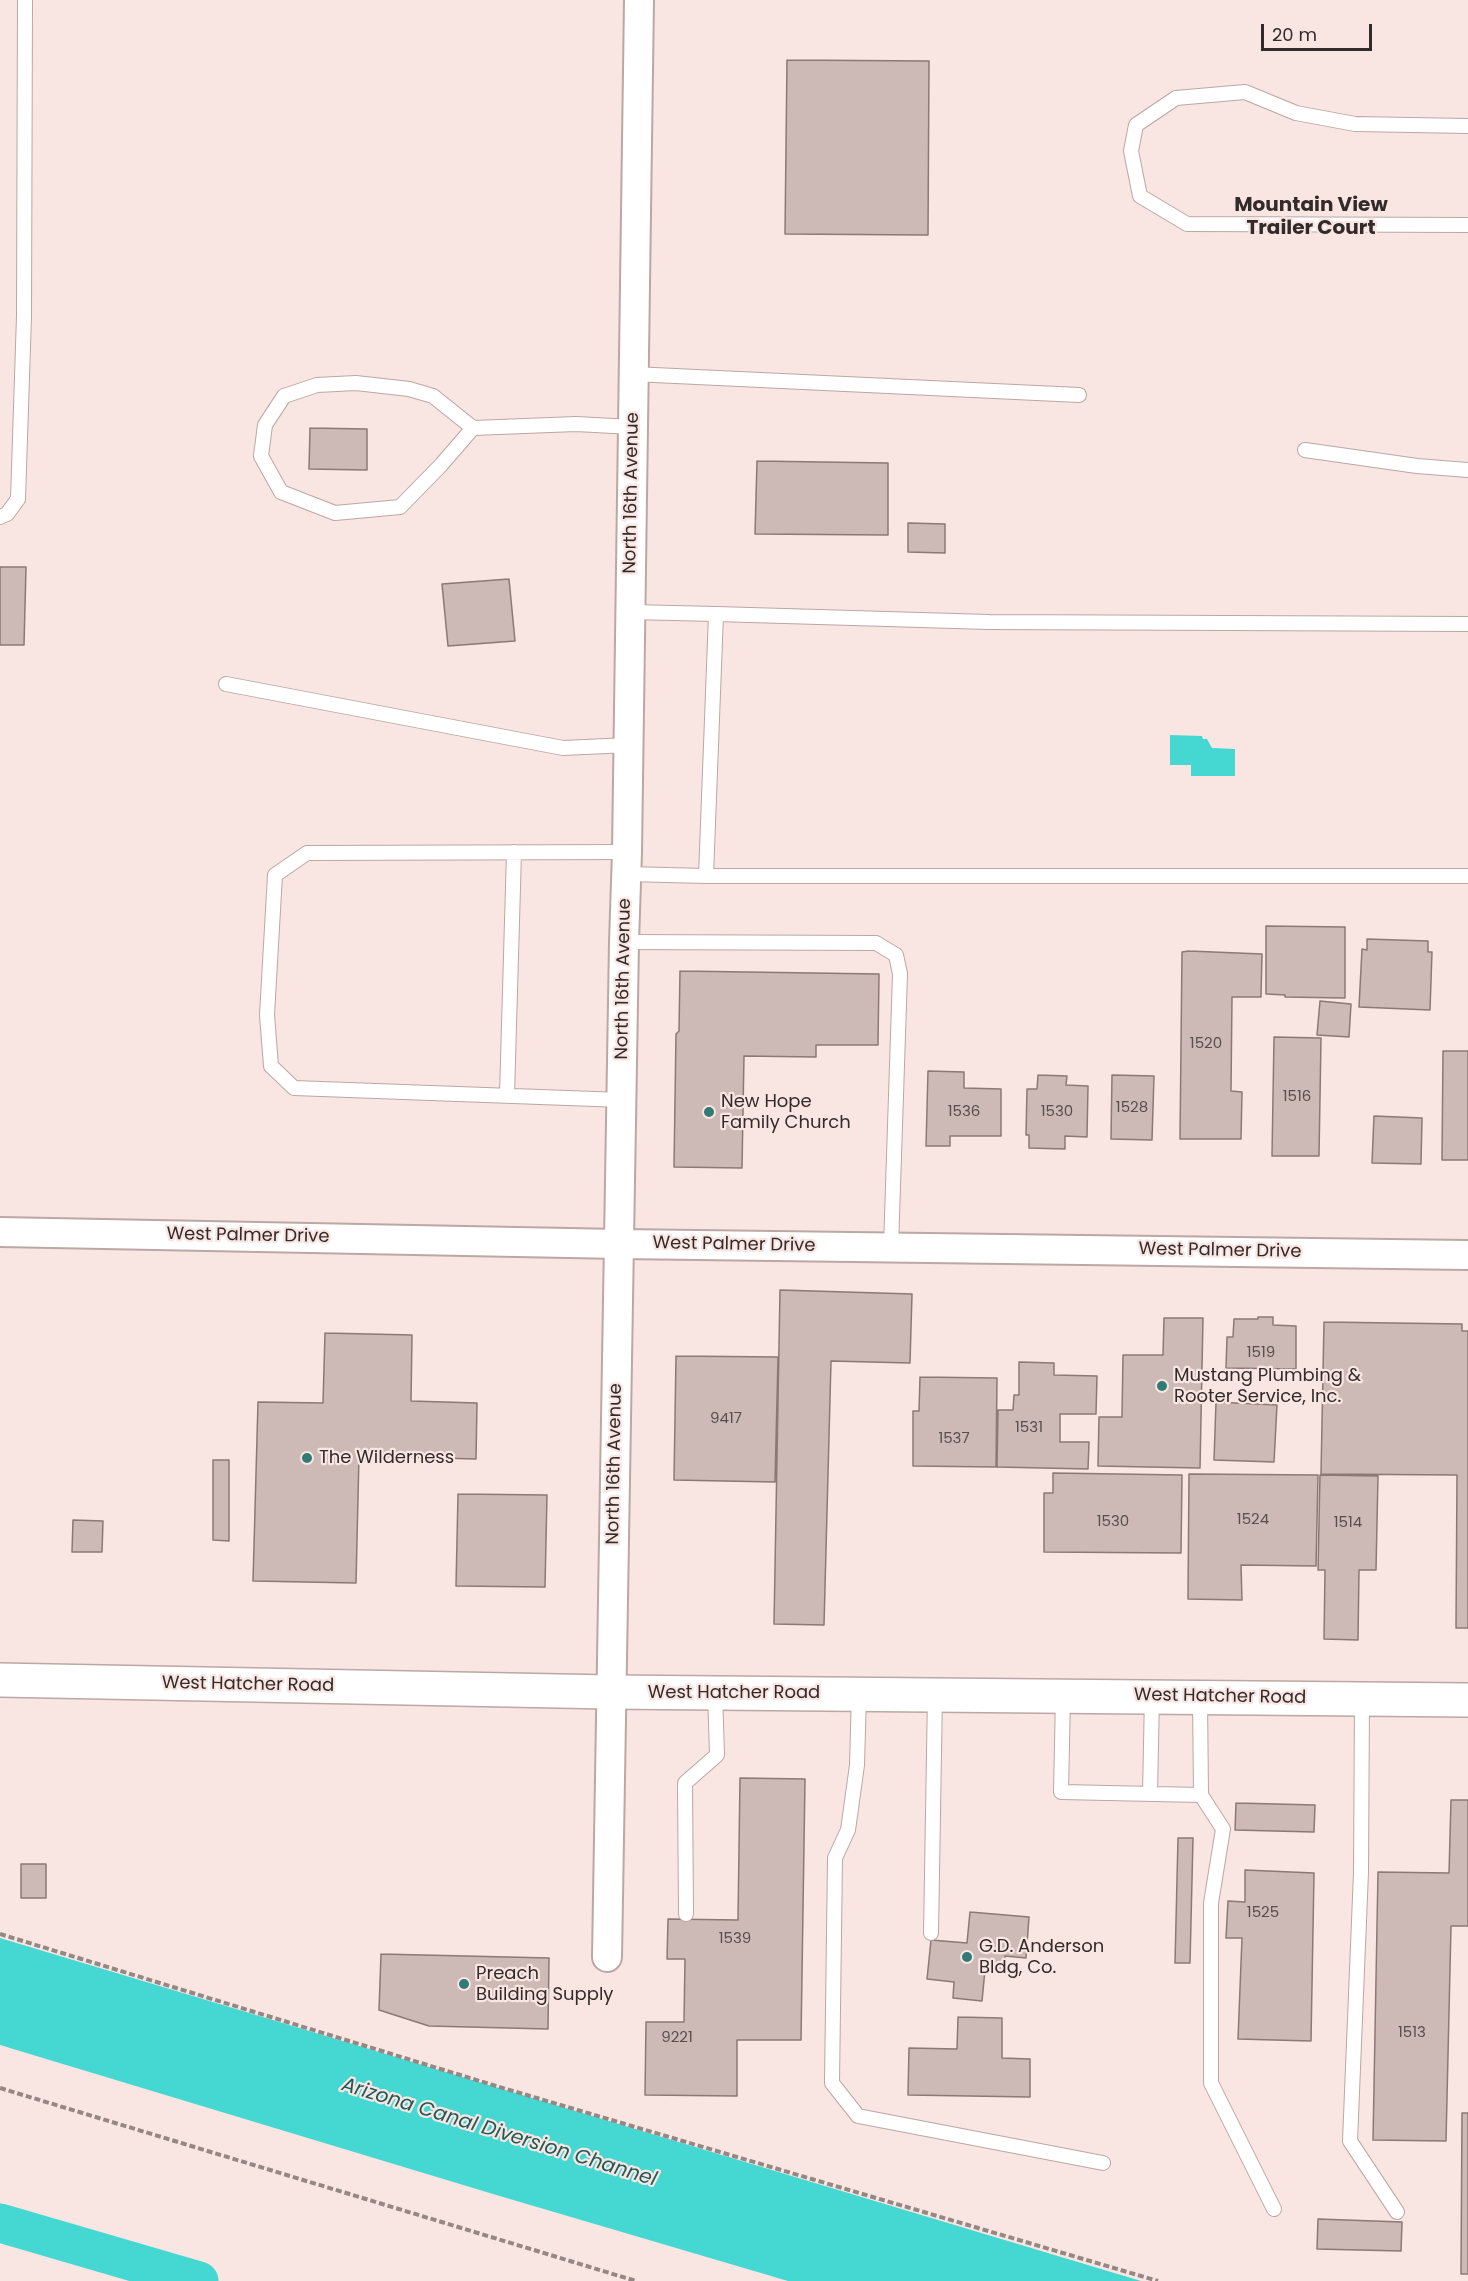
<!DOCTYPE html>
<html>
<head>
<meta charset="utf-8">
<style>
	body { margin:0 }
	#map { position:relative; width:1468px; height:2281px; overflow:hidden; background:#f9e5e1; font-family:Poppins,sans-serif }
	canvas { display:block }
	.scale { position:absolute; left:1261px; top:24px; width:111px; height:27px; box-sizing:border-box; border:3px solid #322b29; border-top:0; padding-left:8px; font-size:18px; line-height:21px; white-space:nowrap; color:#322b29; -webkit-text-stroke:4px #f9e5e1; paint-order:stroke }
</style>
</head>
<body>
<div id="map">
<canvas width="1468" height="2281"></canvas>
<div class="scale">20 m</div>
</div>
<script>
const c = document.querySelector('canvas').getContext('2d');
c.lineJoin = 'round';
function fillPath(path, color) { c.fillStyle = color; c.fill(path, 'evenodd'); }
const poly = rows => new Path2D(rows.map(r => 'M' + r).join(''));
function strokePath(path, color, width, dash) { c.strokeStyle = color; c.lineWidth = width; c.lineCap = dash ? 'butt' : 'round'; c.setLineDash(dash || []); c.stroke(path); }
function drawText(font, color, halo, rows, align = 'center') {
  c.font = font + ' Poppins,sans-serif'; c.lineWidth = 4.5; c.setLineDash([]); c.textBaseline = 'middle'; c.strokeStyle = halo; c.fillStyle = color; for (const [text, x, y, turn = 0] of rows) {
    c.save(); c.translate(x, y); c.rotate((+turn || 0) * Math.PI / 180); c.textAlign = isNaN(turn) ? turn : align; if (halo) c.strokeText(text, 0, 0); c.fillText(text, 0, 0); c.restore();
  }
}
fillPath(poly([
	[1170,735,1202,736,1203,739,1207,739,1212,748,1235,749,1235,776,1191,776,1191,765,1170,765],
	[0,1938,1141,2281,788,2281,493,2194,0,2045]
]), '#45d8d2');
strokePath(poly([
	[0,2223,199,2281]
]), '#45d8d2', 39);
const building = poly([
	[787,60,929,61,928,235,785,234,787,60],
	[310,428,367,429,367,470,309,469,310,428],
	[757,461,888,463,888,535,755,534,757,461],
	[908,523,945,524,945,553,908,552,908,523],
	[0,567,26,567,24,645,0,645,0,567],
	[509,579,515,641,448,646,442,584,509,579],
	[1266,926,1345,927,1345,998,1285,997,1285,995,1266,994,1266,926],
	[1367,939,1428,941,1428,952,1432,952,1430,1010,1359,1007,1362,949,1367,950,1367,939],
	[1189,951,1262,954,1261,997,1232,997,1231,1091,1242,1092,1241,1139,1180,1139,1182,952,1189,951],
	[680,971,879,974,878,1045,816,1045,816,1057,744,1056,742,1168,674,1167,676,1034,679,1031,680,971],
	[1320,1001,1351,1004,1349,1037,1317,1035,1320,1001],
	[1274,1037,1321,1038,1319,1156,1272,1156,1274,1037],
	[1443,1051,1468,1051,1468,1160,1442,1160,1443,1051],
	[928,1071,964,1072,964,1088,1001,1089,1001,1136,950,1136,950,1146,926,1146,928,1071],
	[1038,1075,1067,1076,1066,1085,1088,1086,1087,1137,1065,1136,1065,1149,1029,1148,1029,1135,1026,1135,1027,1089,1037,1089,1038,1075],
	[1112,1075,1154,1076,1152,1140,1111,1139,1112,1075],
	[1374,1116,1422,1118,1421,1164,1372,1163,1374,1116],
	[780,1290,912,1294,910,1363,831,1361,824,1625,774,1624,780,1290],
	[1258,1317,1273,1317,1273,1325,1296,1326,1296,1369,1226,1368,1227,1337,1233,1337,1234,1319,1258,1319,1258,1317],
	[1164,1318,1203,1318,1200,1468,1098,1466,1099,1417,1122,1417,1123,1355,1163,1355,1164,1318],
	[1324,1322,1462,1324,1462,1331,1468,1331,1468,1628,1456,1628,1457,1475,1321,1474,1324,1322],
	[325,1333,412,1335,411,1401,477,1403,476,1459,359,1456,356,1583,253,1581,258,1402,323,1403,325,1333],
	[676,1356,778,1357,775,1482,674,1480,676,1356],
	[1019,1362,1054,1363,1054,1375,1097,1376,1096,1414,1060,1414,1060,1442,1089,1442,1088,1469,997,1467,998,1410,1013,1410,1014,1395,1019,1395,1019,1362],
	[920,1377,997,1378,996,1467,913,1466,913,1411,919,1411,920,1377],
	[1216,1402,1277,1405,1274,1462,1214,1460,1216,1402],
	[213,1460,229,1460,229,1541,213,1540,213,1460],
	[1053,1473,1182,1475,1181,1553,1044,1552,1044,1493,1053,1493,1053,1473],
	[1189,1474,1318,1475,1316,1566,1241,1565,1242,1600,1188,1599,1189,1474],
	[1320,1475,1378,1476,1376,1570,1359,1570,1358,1640,1324,1639,1325,1570,1318,1570,1320,1475],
	[458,1494,547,1495,545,1587,456,1586,458,1494],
	[73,1520,103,1521,102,1552,72,1552,73,1520],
	[740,1778,805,1779,801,2040,737,2040,737,2096,645,2095,646,2022,684,2022,685,1959,667,1959,668,1919,738,1920,740,1778],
	[1451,1800,1468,1800,1468,1926,1451,1926,1446,2141,1373,2140,1378,1872,1449,1873,1451,1800],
	[1236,1803,1315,1805,1314,1832,1235,1830,1236,1803],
	[1178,1838,1193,1838,1190,1963,1175,1963,1178,1838],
	[21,1864,46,1864,46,1898,21,1898,21,1864],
	[1245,1870,1314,1873,1311,2041,1238,2039,1242,1938,1226,1938,1228,1901,1245,1902,1245,1870],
	[970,1912,1029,1917,1026,1958,1005,1956,1004,1971,985,1970,982,2001,953,1998,954,1982,927,1979,931,1940,967,1943,970,1912],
	[381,1954,549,1958,548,2029,429,2026,379,2010,381,1954],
	[958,2017,1002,2018,1002,2058,1030,2059,1030,2097,908,2095,909,2048,957,2049,958,2017],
	[1462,2113,1468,2113,1468,2274,1461,2274,1462,2113],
	[1318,2219,1402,2222,1401,2251,1317,2249,1318,2219]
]);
fillPath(building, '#cdb9b6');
strokePath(building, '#8b7975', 1.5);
const lane = poly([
	[1468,126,1355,124,1296,113,1245,92,1176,98,1136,125,1131,151,1140,196,1187,224,1468,225],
	[633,374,1079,395],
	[473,428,441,465,400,507,335,513,281,492,261,456,265,425,284,396,317,385,356,383,409,389,433,396,473,428,576,424,632,427],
	[1305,450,1417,466,1468,470],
	[0,517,7,514,18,499,24,316,25,0],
	[631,612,716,614],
	[1468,624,989,622,716,614,706,876,1468,876],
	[226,684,563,748,629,745],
	[627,874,706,876],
	[624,942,876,943,896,955,900,974,891,1247],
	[507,1095,514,852],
	[622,1100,294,1088,271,1066,267,1015,275,875,307,853,627,852],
	[859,1694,857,1765,848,1830,835,1858,832,2083,858,2116,1103,2163],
	[1063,1696,1061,1792,1201,1795],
	[1200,1697,1201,1795,1223,1829,1211,1903,1211,2083,1274,2209],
	[1362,1699,1361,1872,1350,2141,1397,2212],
	[1150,1794,1152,1696],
	[686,1914,685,1783,717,1755,715,1692],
	[931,1933,935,1694]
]);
const street = poly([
	[0,1232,620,1244,1468,1255],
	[607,1957,624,942,627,852,639,0]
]);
const secondary = poly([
	[0,1680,610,1692,1468,1700]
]);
strokePath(lane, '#bba7a3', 16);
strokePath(street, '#bba7a3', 32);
strokePath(secondary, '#bba7a3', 36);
strokePath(poly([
	[0,1934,496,2086,1158,2281],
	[0,2088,636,2281]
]), '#958784', 4, [6, 3]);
strokePath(lane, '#fff', 14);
strokePath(street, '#fff', 28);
strokePath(secondary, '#fff', 33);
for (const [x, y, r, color] of [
	[709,1112,6,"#317a76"],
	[1162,1386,6,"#317a76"],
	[307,1458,6,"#317a76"],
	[967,1957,6,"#317a76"],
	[464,1984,6,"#317a76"]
]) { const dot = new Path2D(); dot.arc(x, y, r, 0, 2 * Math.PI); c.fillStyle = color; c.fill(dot); strokePath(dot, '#f9e5e1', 2); }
drawText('15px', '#594e4c', null, [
	["1520",1206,1044],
	["1516",1297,1097],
	["1528",1132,1108],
	["1536",964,1112],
	["1530",1057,1112],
	["1519",1261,1353],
	["9417",726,1419],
	["1531",1029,1428],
	["1537",954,1439],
	["1524",1253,1520],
	["1530",1113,1522],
	["1514",1348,1523],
	["1525",1263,1913],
	["1539",735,1939],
	["1513",1412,2033],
	["9221",677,2038]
]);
drawText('18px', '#322b29', '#f9e5e1', [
	["North 16th Avenue",632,493,-89],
	["North 16th Avenue",624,979,-89],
	["West Palmer Drive",248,1236,1],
	["West Palmer Drive",734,1245,1],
	["West Palmer Drive",1220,1251,1],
	["North 16th Avenue",615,1464,-89],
	["West Hatcher Road",248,1685,1],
	["West Hatcher Road",734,1693],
	["West Hatcher Road",1220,1697,1]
]);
drawText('18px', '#322b29', '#f9e5e1', [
	["New Hope",721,1102],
	["Family Church",721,1123],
	["Mustang Plumbing &",1174,1376],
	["Rooter Service, Inc.",1174,1397],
	["The Wilderness",319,1458],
	["G.D. Anderson",979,1947],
	["Bldg, Co.",979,1968],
	["Preach",476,1974],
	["Building Supply",476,1995]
], 'left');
drawText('bold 20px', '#322b29', '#f9e5e1', [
	["Mountain View",1311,206],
	["Trailer Court",1311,229]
]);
drawText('italic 20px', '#1e5a58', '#f9e5e1', [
	["Arizona Canal Diversion Channel",499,2133,17]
]);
</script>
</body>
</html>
